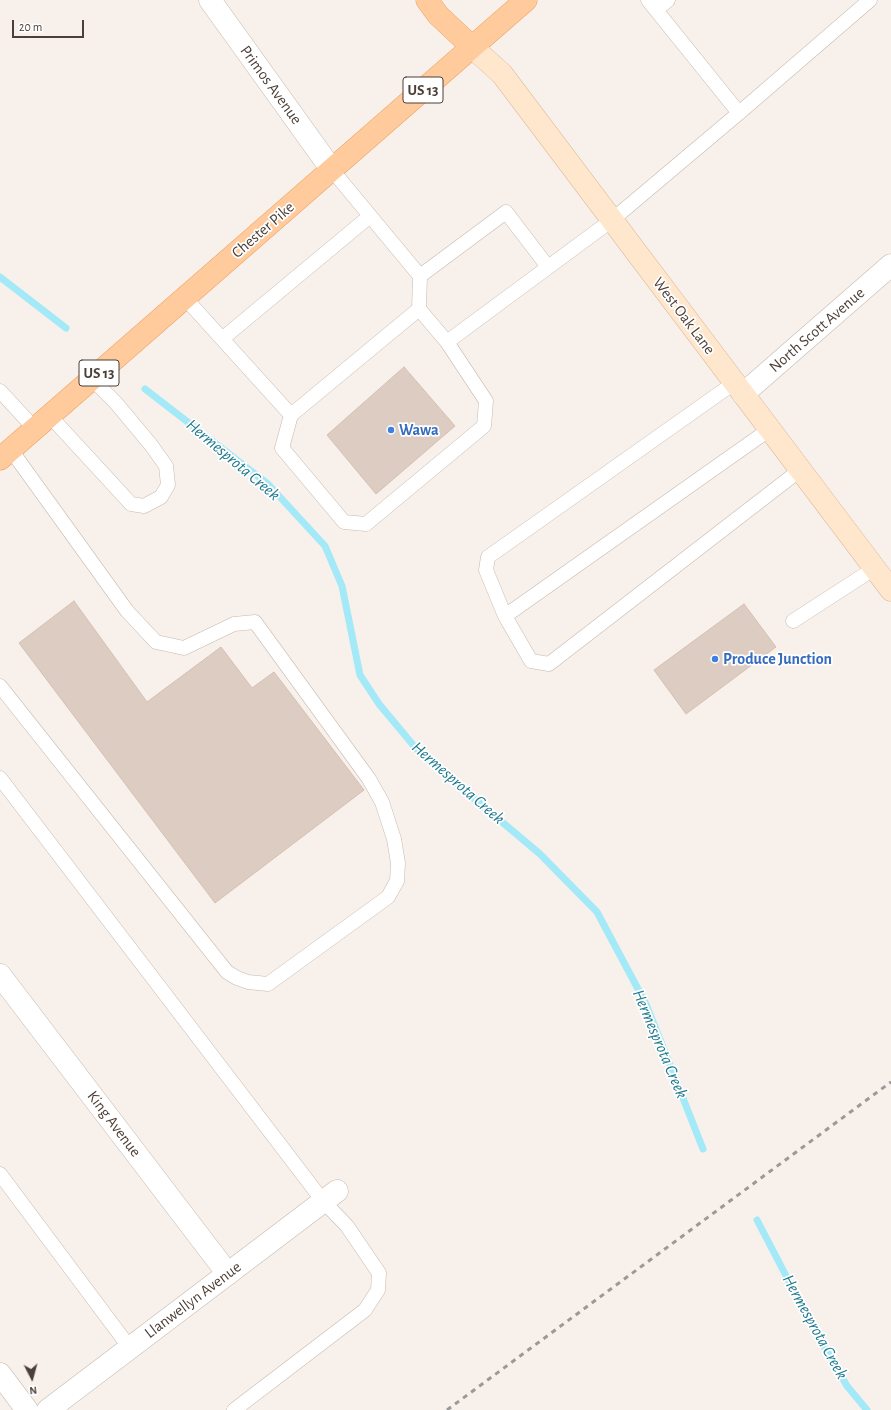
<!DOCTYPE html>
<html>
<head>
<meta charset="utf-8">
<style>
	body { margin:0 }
	#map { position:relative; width:891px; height:1410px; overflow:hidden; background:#f7f0eb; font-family:"Alegreya Sans",sans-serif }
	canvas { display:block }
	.north { position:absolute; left:12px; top:1358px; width:40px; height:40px; -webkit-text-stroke:3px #fff; paint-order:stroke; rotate:174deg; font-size:11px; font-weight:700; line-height:16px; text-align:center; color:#4c3f37 }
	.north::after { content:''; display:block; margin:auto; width:14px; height:18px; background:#4c3f37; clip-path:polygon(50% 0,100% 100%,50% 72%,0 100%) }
	.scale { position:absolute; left:12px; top:20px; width:72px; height:18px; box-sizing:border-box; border:2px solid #4c3f37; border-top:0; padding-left:5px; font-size:12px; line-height:14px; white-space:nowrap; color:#4c3f37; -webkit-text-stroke:3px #fff; paint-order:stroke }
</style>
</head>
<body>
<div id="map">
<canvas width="891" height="1410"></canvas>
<div class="north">N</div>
<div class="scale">20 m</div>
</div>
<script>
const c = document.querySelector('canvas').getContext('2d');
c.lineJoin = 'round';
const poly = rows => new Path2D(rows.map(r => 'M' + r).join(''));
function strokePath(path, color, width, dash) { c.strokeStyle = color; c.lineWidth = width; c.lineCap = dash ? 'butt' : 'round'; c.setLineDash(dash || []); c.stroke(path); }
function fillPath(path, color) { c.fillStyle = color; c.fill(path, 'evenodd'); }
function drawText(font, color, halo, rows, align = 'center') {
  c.font = font + ' "Alegreya Sans",sans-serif'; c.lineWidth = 3.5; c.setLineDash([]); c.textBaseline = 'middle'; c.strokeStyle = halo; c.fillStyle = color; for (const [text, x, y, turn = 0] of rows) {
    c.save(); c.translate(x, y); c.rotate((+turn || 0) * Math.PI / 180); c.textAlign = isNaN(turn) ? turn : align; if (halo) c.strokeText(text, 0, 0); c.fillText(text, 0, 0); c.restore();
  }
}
strokePath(poly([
	[0,277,66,328],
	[145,389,268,484,325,546,342,586,360,675,379,704,419,752,540,854,597,912,646,1004,703,1149],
	[757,1220,807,1316,847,1386,867,1410]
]), '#a3e9f8', 7);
const building = poly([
	[404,367,455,426,376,494,327,435,404,367],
	[74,601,147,702,221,647,252,688,274,672,364,790,215,903,19,643,74,601],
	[744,604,776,647,686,714,654,670,744,604]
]);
fillPath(building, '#ddccc2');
strokePath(building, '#d5bfb1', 1);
const lane = poly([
	[648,0,739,113],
	[656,10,668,0],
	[420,276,506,212,548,267],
	[185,298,291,415,282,448,344,522,366,524,484,426,486,401,447,342,612,220,739,113,870,0],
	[419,309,447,342],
	[222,339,370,216],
	[734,383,488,557,486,570,505,616,531,661,549,664,800,470],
	[0,391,35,429],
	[291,415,419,309,420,276,332,170],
	[50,416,131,504,144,506,161,497,168,485,166,466,151,445,116,403,92,379],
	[505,616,770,429],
	[793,621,875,568],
	[0,686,227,972,237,978,248,982,268,984,388,897,397,881,398,863,394,839,382,802,369,779,255,622,234,624,184,648,156,642,127,611,11,450],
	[0,778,323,1201,347,1226,379,1273,378,1290,365,1310,234,1410],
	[0,1174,130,1348]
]);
const street = poly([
	[210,0,332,170],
	[743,394,891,265],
	[0,975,228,1274],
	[0,1374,27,1410],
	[48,1410,337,1191]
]);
const secondary = poly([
	[472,47,502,74,891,590]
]);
const primary = poly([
	[427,0,438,15,472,47],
	[0,459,526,0]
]);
strokePath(lane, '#c6b9af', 15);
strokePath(street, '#c6b9af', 23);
strokePath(secondary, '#debb99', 23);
strokePath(primary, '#efa260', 23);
strokePath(lane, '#fff', 14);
strokePath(street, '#fff', 22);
strokePath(secondary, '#ffe7cd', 22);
strokePath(primary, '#ffcb9c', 22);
strokePath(poly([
	[447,1410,891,1082]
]), '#9a9a9a', 3, [5, 5]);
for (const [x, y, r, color] of [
	[391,430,4,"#3f7fe0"],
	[715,659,4,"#3f7fe0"]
]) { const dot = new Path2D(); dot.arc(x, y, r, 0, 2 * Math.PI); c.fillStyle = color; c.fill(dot); strokePath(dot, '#fff', 1.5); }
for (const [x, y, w] of [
	[423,90,40],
	[99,373,40]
]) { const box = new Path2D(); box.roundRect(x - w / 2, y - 13, w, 26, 3); c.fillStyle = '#fff'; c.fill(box); strokePath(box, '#4c3f37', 1); }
drawText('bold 15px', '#4c3f37', null, [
	["US 13",423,90],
	["US 13",99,373]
]);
drawText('16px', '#4c3f37', '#fff', [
	["Primos Avenue",271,85,54],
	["Chester Pike",263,230,-41],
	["West Oak Lane",684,316,53],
	["North Scott Avenue",817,330,-41],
	["King Avenue",114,1124,53],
	["Llanwellyn Avenue",193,1300,-37]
]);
drawText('bold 16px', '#366cbe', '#fff', [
	["Wawa",399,430],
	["Produce Junction",723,659]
], 'left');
drawText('italic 17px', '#1e7a8e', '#fff', [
	["Hermesprota Creek",233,460,40],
	["Hermesprota Creek",458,783,41],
	["Hermesprota Creek",660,1044,67],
	["Hermesprota Creek",815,1327,61]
]);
</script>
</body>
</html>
